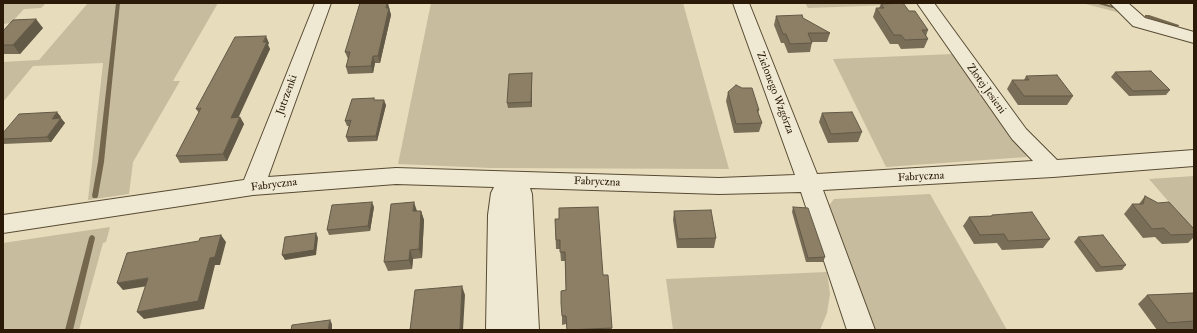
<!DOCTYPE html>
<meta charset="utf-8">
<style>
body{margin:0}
#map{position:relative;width:1197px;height:333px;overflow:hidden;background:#e7ddbc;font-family:"IM FELL Great Primer",serif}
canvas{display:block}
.frame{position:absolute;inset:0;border:4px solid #2a1a07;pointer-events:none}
</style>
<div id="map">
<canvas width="1197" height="333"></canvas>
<div class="frame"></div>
</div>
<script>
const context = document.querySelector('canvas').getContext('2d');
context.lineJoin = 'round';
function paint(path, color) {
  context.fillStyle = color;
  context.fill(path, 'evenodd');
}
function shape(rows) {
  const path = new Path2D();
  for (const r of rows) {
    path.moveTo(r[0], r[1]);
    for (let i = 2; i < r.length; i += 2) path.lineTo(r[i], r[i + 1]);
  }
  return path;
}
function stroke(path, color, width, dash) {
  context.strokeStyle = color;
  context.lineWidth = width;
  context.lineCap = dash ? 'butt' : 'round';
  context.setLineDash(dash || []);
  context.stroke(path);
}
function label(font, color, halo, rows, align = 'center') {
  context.font = font + ' "IM FELL Great Primer",serif';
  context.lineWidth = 4;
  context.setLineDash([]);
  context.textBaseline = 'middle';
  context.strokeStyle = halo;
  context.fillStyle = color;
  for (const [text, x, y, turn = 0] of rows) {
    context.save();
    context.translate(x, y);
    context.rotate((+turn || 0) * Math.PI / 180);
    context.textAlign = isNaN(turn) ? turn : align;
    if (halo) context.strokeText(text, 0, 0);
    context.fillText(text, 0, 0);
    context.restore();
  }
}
paint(shape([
 [3,3,46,3,41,8,24,9,11,23,3,24],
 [88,3,218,3,173,81,180,81,133,162,129,194,88,200,103,63,33,66,3,102,3,62,39,60],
 [431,3,683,3,729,169,490,168,398,164],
 [805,3,916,3,917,4,808,8],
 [1082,3,1111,3,1124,14],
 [953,54,1027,157,886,167,833,59],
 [1194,176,1194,231,1149,179],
 [930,194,979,280,1007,330,873,330,827,208,834,199],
 [110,227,106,242,103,243,79,330,3,330,3,243],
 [827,272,830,294,827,313,820,330,673,330,666,279]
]), '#c7bc9d');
paint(shape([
 [116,3,120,3,104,162,98,196,97,198,93,198,92,196,98,162,116,3],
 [1095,3,1103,3,1115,7,1113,8,1095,3],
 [1145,15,1149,15,1179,25,1179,26,1175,26,1145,17,1145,15],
 [92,235,94,236,95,238,73,330,65,330,89,238,90,236,92,235]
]), '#75674e');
const minor = shape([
 [315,3,331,3,268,177,396,168,719,178,795,175,733,3,749,3,817,174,1033,161,1012,139,917,3,934,3,1026,129,1057,160,1194,150,1194,166,1053,177,823,190,875,330,847,330,801,192,719,194,530,188,532,194,539,330,486,330,488,215,491,193,494,187,396,184,253,195,3,233,3,215,244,180,315,3],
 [1110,3,1128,3,1145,18,1194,32,1194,43,1133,26,1110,3]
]);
stroke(minor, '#594b34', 2);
paint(minor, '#efe9d3');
paint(shape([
 [881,4,928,30,926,36,928,39,924,48,901,49,898,44,890,44,873,17,876,8,879,8],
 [390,8,389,9,391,15,380,63,375,63,373,73,348,74,346,67,348,59,345,52],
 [776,16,830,33,827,42,812,42,810,52,788,53,784,43,781,43,774,25],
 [43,28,20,54,3,54,3,31],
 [269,43,268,45,270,49,238,117,240,117,244,124,227,161,180,163,176,156,199,113,196,109],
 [1115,72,1170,90,1166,95,1129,96,1111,77],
 [532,73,532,107,508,108,507,103],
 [1026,76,1073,96,1067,105,1018,105,1007,89,1012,80,1024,80],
 [728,92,759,110,758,114,762,123,759,132,734,133,726,101],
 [375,100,386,105,377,141,348,142,346,137,349,126,347,126,345,121],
 [822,113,862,132,858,142,828,143,819,122],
 [61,117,60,118,65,123,51,142,3,144,3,133],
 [1145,196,1194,229,1194,237,1188,243,1162,244,1155,237,1143,238,1124,214,1132,204,1139,204],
 [374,207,370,231,329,235,327,230],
 [793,207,825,257,823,262,806,262,792,212],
 [416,211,421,211,424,220,422,258,413,259,412,269,388,271,384,262],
 [674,211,716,238,714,248,677,248,673,220],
 [992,215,1050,239,1043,248,1002,250,997,243,974,244,963,226,969,217,991,216],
 [555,219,603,275,612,330,567,330,566,324,562,325,562,316,566,290,565,261,561,261,560,249,556,249],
 [1078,237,1126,265,1122,270,1096,272,1074,242],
 [1194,293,1194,329,1157,330,1138,304,1147,295]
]), '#786d57');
paint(shape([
 [387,3,388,3,391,15,380,63,378,56],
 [36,19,43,28,20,54,13,45],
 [266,36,269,43,268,45,270,49,235,125,231,118],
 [373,56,375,63,373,73,371,66],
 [532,73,532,107,531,102],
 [384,100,386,105,377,141,376,136],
 [57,112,61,117,56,124,52,119],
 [240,117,244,124,227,161,223,154],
 [61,118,65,123,51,142,47,137],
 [372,202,374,207,370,231,368,226],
 [414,202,417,211,413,211],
 [421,211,424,220,422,258,419,249],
 [316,233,318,238,316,255,285,260,282,255],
 [221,235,226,242,220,265,215,265,204,309,144,319,137,312,210,258],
 [410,250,413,259,412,269,409,260],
 [148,278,154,285,123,290,117,283],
 [462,286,465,295,463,330,460,330],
 [330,320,332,324,332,330,328,330]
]), '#625947');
const building = shape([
 [360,3,387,3,386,8,389,8,378,56,373,56,371,66,346,67,350,52,345,52,360,3],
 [903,3,909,11,915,11,928,30,922,30,928,39,905,40,901,35,894,35,876,8,884,8,881,4,903,3],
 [802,15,803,18,830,33,808,33,812,43,790,44,786,34,783,34,776,16,802,15],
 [36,19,13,45,3,45,3,31,13,20,36,19],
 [266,36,263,42,267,42,231,118,240,117,223,154,176,156,201,108,196,109,235,37,266,36],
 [1151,71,1170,90,1133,91,1115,72,1151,71],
 [532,73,531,102,507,103,509,74,532,73],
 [1057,75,1073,96,1024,96,1012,80,1029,80,1026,76,1057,75],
 [736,85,742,88,752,88,759,110,757,110,762,123,736,124,728,92,736,85],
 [374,98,374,100,384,100,376,136,346,137,351,120,345,121,352,99,374,98],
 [57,112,52,119,61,118,47,137,3,139,3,133,19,114,57,112],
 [852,112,862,132,831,134,822,113,852,112],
 [1145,196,1158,203,1169,202,1194,229,1194,234,1171,235,1164,228,1152,229,1132,204,1143,204,1145,196],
 [372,202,368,226,327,230,332,205,372,202],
 [414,202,413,211,421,211,419,249,410,250,409,260,384,262,391,204,414,202],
 [598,207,603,275,608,275,612,328,567,330,566,316,562,316,561,303,561,291,566,290,565,252,560,252,560,240,556,240,555,219,559,219,559,208,598,207],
 [793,207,808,208,825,257,808,258,793,207],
 [711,210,716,238,678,239,674,211,711,210],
 [1032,212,1050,239,1008,241,1004,234,980,235,969,217,992,216,992,215,1032,212],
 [316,233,314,250,282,255,285,237,316,233],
 [221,235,215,257,210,258,198,301,137,312,148,278,117,283,127,253,199,241,200,238,221,235],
 [1103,235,1126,265,1101,267,1078,237,1103,235],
 [462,286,460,330,410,330,415,290,462,286],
 [1194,293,1194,321,1168,323,1147,295,1194,293],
 [330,320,328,330,291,330,292,325,330,320]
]);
paint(building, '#8c7f65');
stroke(building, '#625947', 1);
label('11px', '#2a1a07', '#efe9d3', [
 ["Złotej Jesieni",986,89,54],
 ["Zielonego Wzgórza",775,93,69],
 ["Jutrzenki",287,95,-70],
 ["Fabryczna",921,177,-3],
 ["Fabryczna",597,182,2],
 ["Fabryczna",274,185,-7]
]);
</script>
